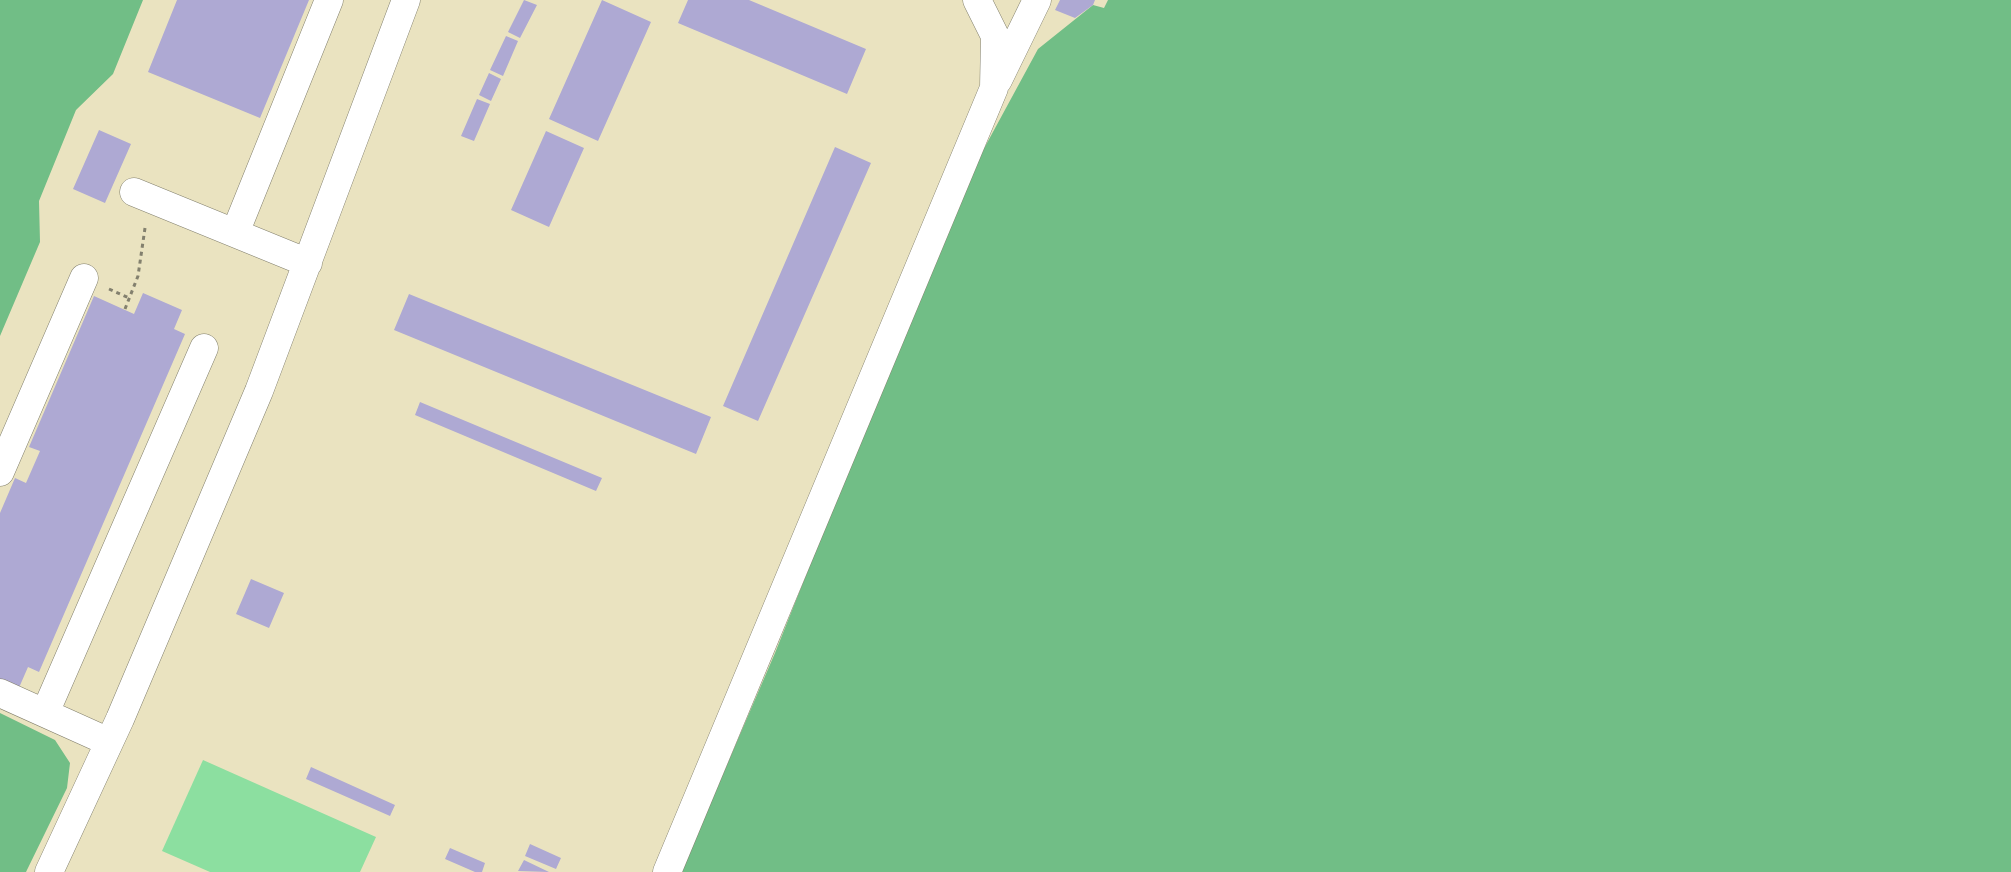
<!DOCTYPE html>
<style>
body{margin:0}
canvas{display:block;background:#eae3c0}
</style>
<canvas width="2011" height="872"></canvas>
<script>
const context = document.querySelector('canvas').getContext('2d');
context.lineJoin = 'round';
function paint(path, color) {
  context.fillStyle = color;
  context.fill(path, 'evenodd');
}
function shape(rows) {
  const path = new Path2D();
  for (const r of rows) {
    path.moveTo(r[0], r[1]);
    for (let i = 2; i < r.length; i += 2) path.lineTo(r[i], r[i + 1]);
  }
  return path;
}
function stroke(path, color, width, dash) {
  context.strokeStyle = color;
  context.lineWidth = width;
  context.lineCap = dash ? 'butt' : 'round';
  context.setLineDash(dash || []);
  context.stroke(path);
}
paint(shape([
 [203,760,376,837,360,872,210,872,162,851]
]), '#8cdfa0');
paint(shape([
 [0,0,143,0,113,74,76,110,39,201,40,242,0,336],
 [1108,0,2011,0,2011,872,681,872,775,653,955,202,1038,49,1093,5,1104,8],
 [0,713,55,740,70,763,67,788,26,872,0,872]
]), '#71be86');
paint(shape([
 [177,0,309,0,260,118,148,72],
 [524,0,537,5,520,38,508,32],
 [602,0,651,22,598,141,549,119],
 [688,0,749,0,866,49,847,94,678,23],
 [1060,0,1095,0,1093,5,1075,18,1055,10],
 [506,36,518,41,503,76,490,70],
 [489,73,501,79,491,101,479,95],
 [477,99,490,104,474,141,461,136],
 [99,130,131,144,105,203,73,189],
 [546,131,584,148,549,227,511,210],
 [835,147,871,163,758,421,723,406],
 [143,293,182,310,174,329,185,334,39,672,28,667,18,690,0,682,0,513,15,478,26,483,40,451,29,447,94,296,134,314],
 [409,294,711,417,696,454,394,330],
 [420,402,602,478,596,491,415,415],
 [251,579,284,593,269,628,236,614],
 [311,767,395,805,390,816,306,779],
 [530,844,561,858,556,869,525,856],
 [450,848,485,863,482,872,475,872,445,859],
 [524,860,549,872,518,871]
]), '#aea9d3');
const minor = shape([
 [998,80,1037,0],
 [134,192,308,263],
 [235,233,329,0],
 [0,472,84,278],
 [0,693,109,742],
 [45,713,204,348],
 [49,872,120,719,259,391,406,0],
 [667,872,994,88,995,36,977,0]
]);
stroke(minor, '#83806e', 29);
stroke(shape([
 [109,289,129,298],
 [125,309,138,276,145,228]
]), '#83806e', 3, [4, 4]);
stroke(minor, '#fff', 28);
</script>
